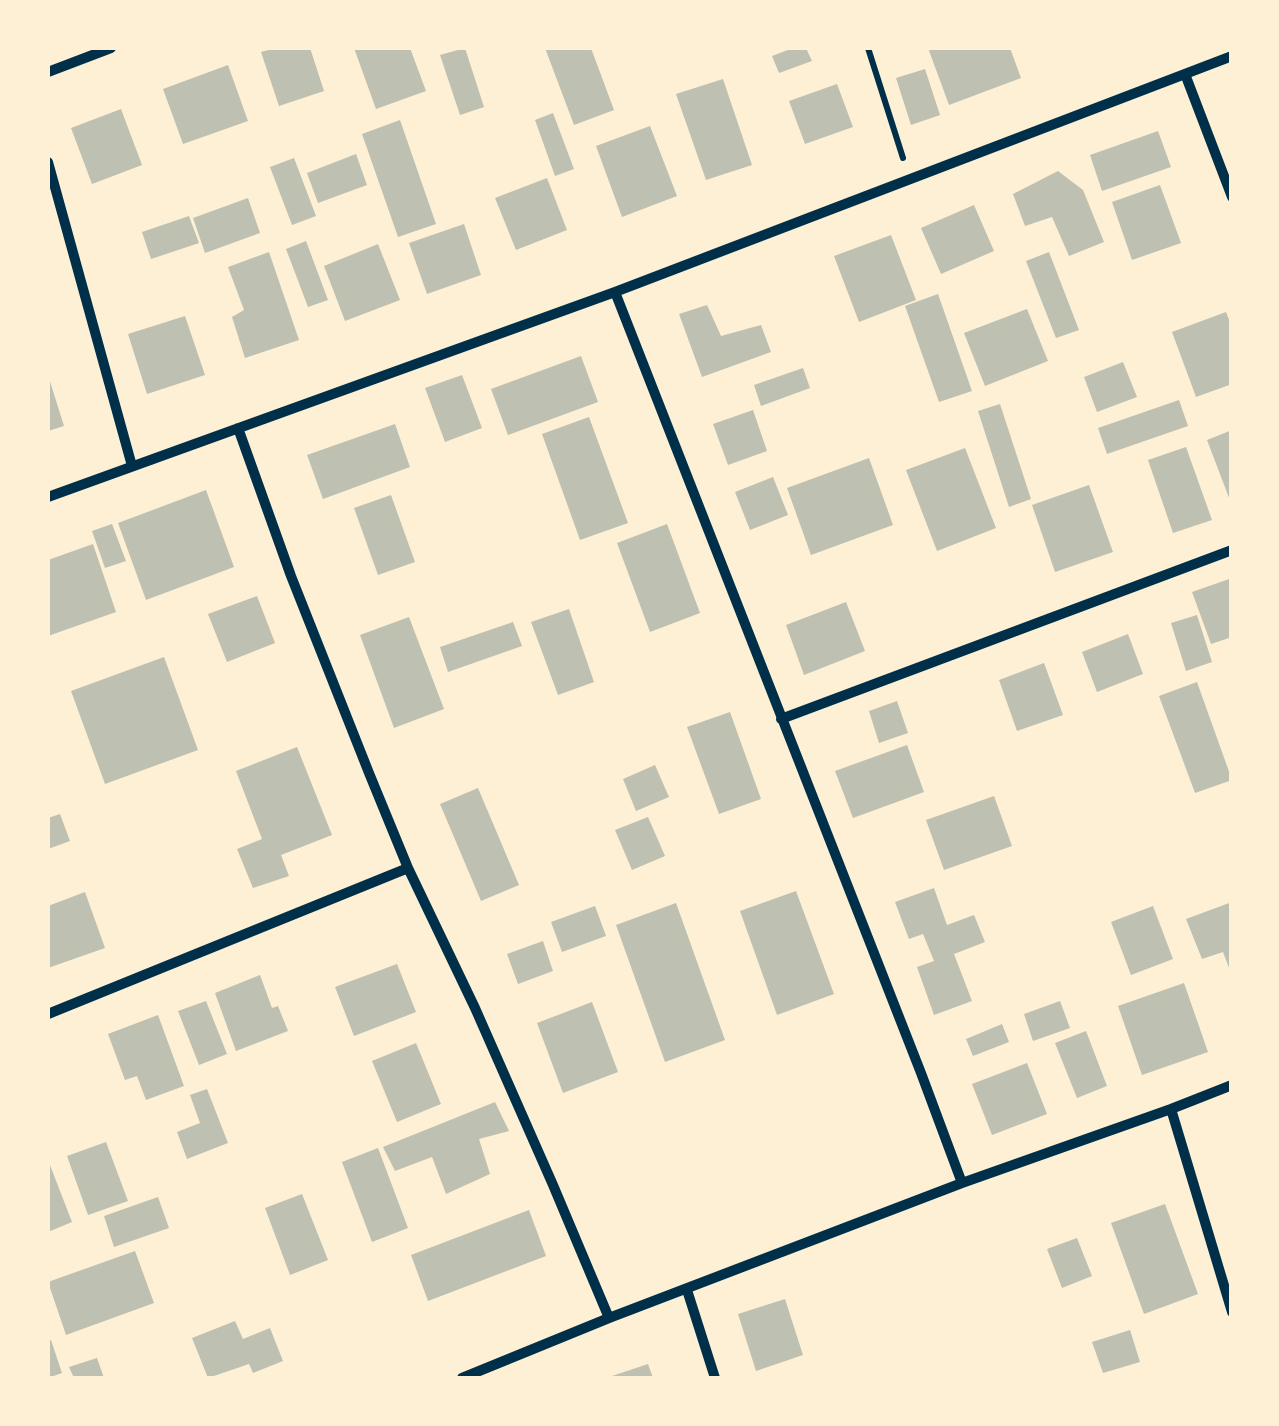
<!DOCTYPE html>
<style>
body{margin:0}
#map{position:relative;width:1279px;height:1426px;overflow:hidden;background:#fdf0d5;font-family:"Alegreya Sans",sans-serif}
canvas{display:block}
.frame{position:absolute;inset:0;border:50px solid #fdf0d5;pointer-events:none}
</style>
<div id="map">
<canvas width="1279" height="1426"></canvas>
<div class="frame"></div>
</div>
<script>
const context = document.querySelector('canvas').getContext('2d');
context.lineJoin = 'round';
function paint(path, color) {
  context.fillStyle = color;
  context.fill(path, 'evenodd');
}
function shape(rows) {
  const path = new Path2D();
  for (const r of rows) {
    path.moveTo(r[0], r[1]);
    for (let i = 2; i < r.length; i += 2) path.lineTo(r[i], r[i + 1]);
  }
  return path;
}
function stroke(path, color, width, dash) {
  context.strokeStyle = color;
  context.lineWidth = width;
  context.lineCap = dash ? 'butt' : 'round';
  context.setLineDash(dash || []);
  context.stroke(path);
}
paint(shape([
 [276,48,310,48,324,91,279,106,261,52],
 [354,48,410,48,426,91,376,109],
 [465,48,484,107,460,115,440,55],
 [545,48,591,48,614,110,574,125],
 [793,48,806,48,812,61,779,73,772,56],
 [928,48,1010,48,1021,78,949,105],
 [228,65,248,121,183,144,163,89],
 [925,69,940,115,911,125,896,78],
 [723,79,752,165,706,180,676,94],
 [837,84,853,127,805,144,789,101],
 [121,109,142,165,92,184,71,128],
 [553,113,574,169,555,176,535,120],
 [400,120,436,224,398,237,362,134],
 [650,126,677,196,622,217,596,146],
 [1158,131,1171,167,1102,191,1090,155],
 [356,154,367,185,318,203,307,173],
 [294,158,316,216,292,225,270,167],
 [1058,171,1083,190,1104,242,1069,256,1052,217,1025,226,1013,194],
 [547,178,567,230,516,250,495,198],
 [1160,185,1181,243,1132,260,1112,202],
 [248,198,260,233,205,253,193,218],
 [974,205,994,251,941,274,921,228],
 [189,216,199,243,151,259,142,232],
 [464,224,481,275,427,294,409,243],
 [891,235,916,300,859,322,834,256],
 [306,241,328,300,308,307,286,249],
 [378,244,400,300,345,321,324,266],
 [269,252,299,340,245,358,232,317,244,310,228,267],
 [1049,252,1079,330,1056,338,1026,261],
 [938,294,972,391,939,402,905,306],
 [707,305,721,336,761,325,771,352,702,377,679,314],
 [1027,309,1048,361,985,386,964,333],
 [1226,312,1232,327,1232,384,1196,397,1172,332],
 [185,316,205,375,147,394,128,334],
 [581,356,598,402,508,435,491,389],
 [1123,362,1137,397,1097,412,1084,377],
 [803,368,810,388,761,406,754,385],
 [48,375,64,426,48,431],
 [462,375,482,428,445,442,425,388],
 [1179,400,1188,426,1107,454,1098,428],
 [1000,404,1031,499,1009,507,978,411],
 [753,410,767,451,728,465,713,424],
 [589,417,628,523,580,540,542,434],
 [395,424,410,467,323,499,307,455],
 [1232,430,1232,503,1231,503,1207,440],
 [1186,447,1212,520,1173,533,1148,460],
 [965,448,996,528,937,551,906,470],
 [869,458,893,525,811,555,787,488],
 [773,477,788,515,750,530,735,492],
 [1089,485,1113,552,1055,572,1032,505],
 [206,490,234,567,146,600,118,523],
 [391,495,415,562,378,575,354,508],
 [112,524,126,561,105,568,92,531],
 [667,524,700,613,650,632,617,543],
 [93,544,116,612,48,636,48,560],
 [1232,578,1232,637,1211,644,1192,592],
 [257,596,275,643,227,662,208,614],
 [846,602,865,651,804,675,786,625],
 [569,609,594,682,558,695,531,622],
 [1197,615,1212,662,1186,671,1171,623],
 [409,617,444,709,394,728,360,635],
 [513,622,522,646,448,672,440,647],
 [1128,634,1143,674,1097,692,1082,652],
 [164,657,198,750,105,784,71,691],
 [1044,663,1063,715,1017,731,999,680],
 [1197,682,1232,780,1195,793,1159,696],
 [897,701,908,733,879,743,869,711],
 [730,712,761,799,719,814,687,727],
 [907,745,924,792,853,818,835,771],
 [297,747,332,835,281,855,289,876,253,888,237,849,262,839,236,771],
 [655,765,669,797,636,811,623,779],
 [478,788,519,885,481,901,440,804],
 [994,796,1012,846,944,870,926,820],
 [60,814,70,841,48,849,48,818],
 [648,817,665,856,632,870,615,830],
 [934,888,947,925,974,915,985,942,954,954,972,1001,934,1015,917,967,934,961,923,934,909,939,895,902],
 [796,891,834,994,777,1015,740,911],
 [85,892,105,948,48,968,48,906],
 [1232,902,1232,973,1231,973,1223,952,1202,959,1186,919],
 [676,903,725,1040,665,1062,616,925],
 [595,906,606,936,562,952,551,922],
 [1153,906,1173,959,1131,975,1111,922],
 [543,941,553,971,518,984,507,954],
 [397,964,416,1012,354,1036,335,987],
 [260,975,272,1008,278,1006,288,1031,236,1051,215,993],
 [1184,983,1208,1052,1142,1075,1118,1006],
 [206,1001,227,1054,199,1065,178,1011],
 [1060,1001,1070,1028,1033,1041,1024,1014],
 [592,1002,618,1072,563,1093,537,1023],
 [158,1015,184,1086,146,1100,137,1076,125,1080,108,1034],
 [1002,1024,1009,1042,973,1056,966,1039],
 [1086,1031,1107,1086,1077,1098,1055,1043],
 [416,1043,441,1104,397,1122,372,1061],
 [1027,1063,1047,1114,992,1135,972,1084],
 [207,1089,228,1143,187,1159,177,1132,200,1123,190,1095],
 [495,1102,509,1131,479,1139,490,1174,446,1194,432,1157,395,1171,383,1147],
 [106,1142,128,1201,88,1215,67,1156],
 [378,1148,408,1228,372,1242,342,1162],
 [48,1160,72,1222,48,1232],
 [302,1194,328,1260,290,1275,265,1208],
 [158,1197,169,1228,114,1247,104,1216],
 [1165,1204,1198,1294,1144,1314,1111,1223],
 [529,1210,546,1256,428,1301,411,1255],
 [1077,1238,1092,1276,1062,1288,1047,1249],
 [135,1251,154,1303,66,1335,48,1282],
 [785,1299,803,1355,756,1371,738,1314],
 [235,1321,243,1339,270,1328,283,1361,253,1373,249,1364,208,1378,192,1338],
 [1130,1330,1140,1362,1103,1373,1092,1342],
 [51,1340,62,1373,48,1378,48,1341],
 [97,1358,104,1378,74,1378,69,1367],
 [648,1364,653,1378,606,1378]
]), '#bec0b2');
stroke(shape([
 [868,48,903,158]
]), '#003049', 6);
stroke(shape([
 [48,72,111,48],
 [1185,74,1232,197],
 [48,162,132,466],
 [615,292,921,1073,962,1183],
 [238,428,291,576,369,773,408,868,475,1008,553,1185,609,1318],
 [48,497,615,292,1232,56],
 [781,719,1232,550],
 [48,1014,408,868],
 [1171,1109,1232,1312],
 [687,1290,715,1378],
 [462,1378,609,1318,962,1183,1171,1109,1232,1085]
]), '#003049', 10);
</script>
